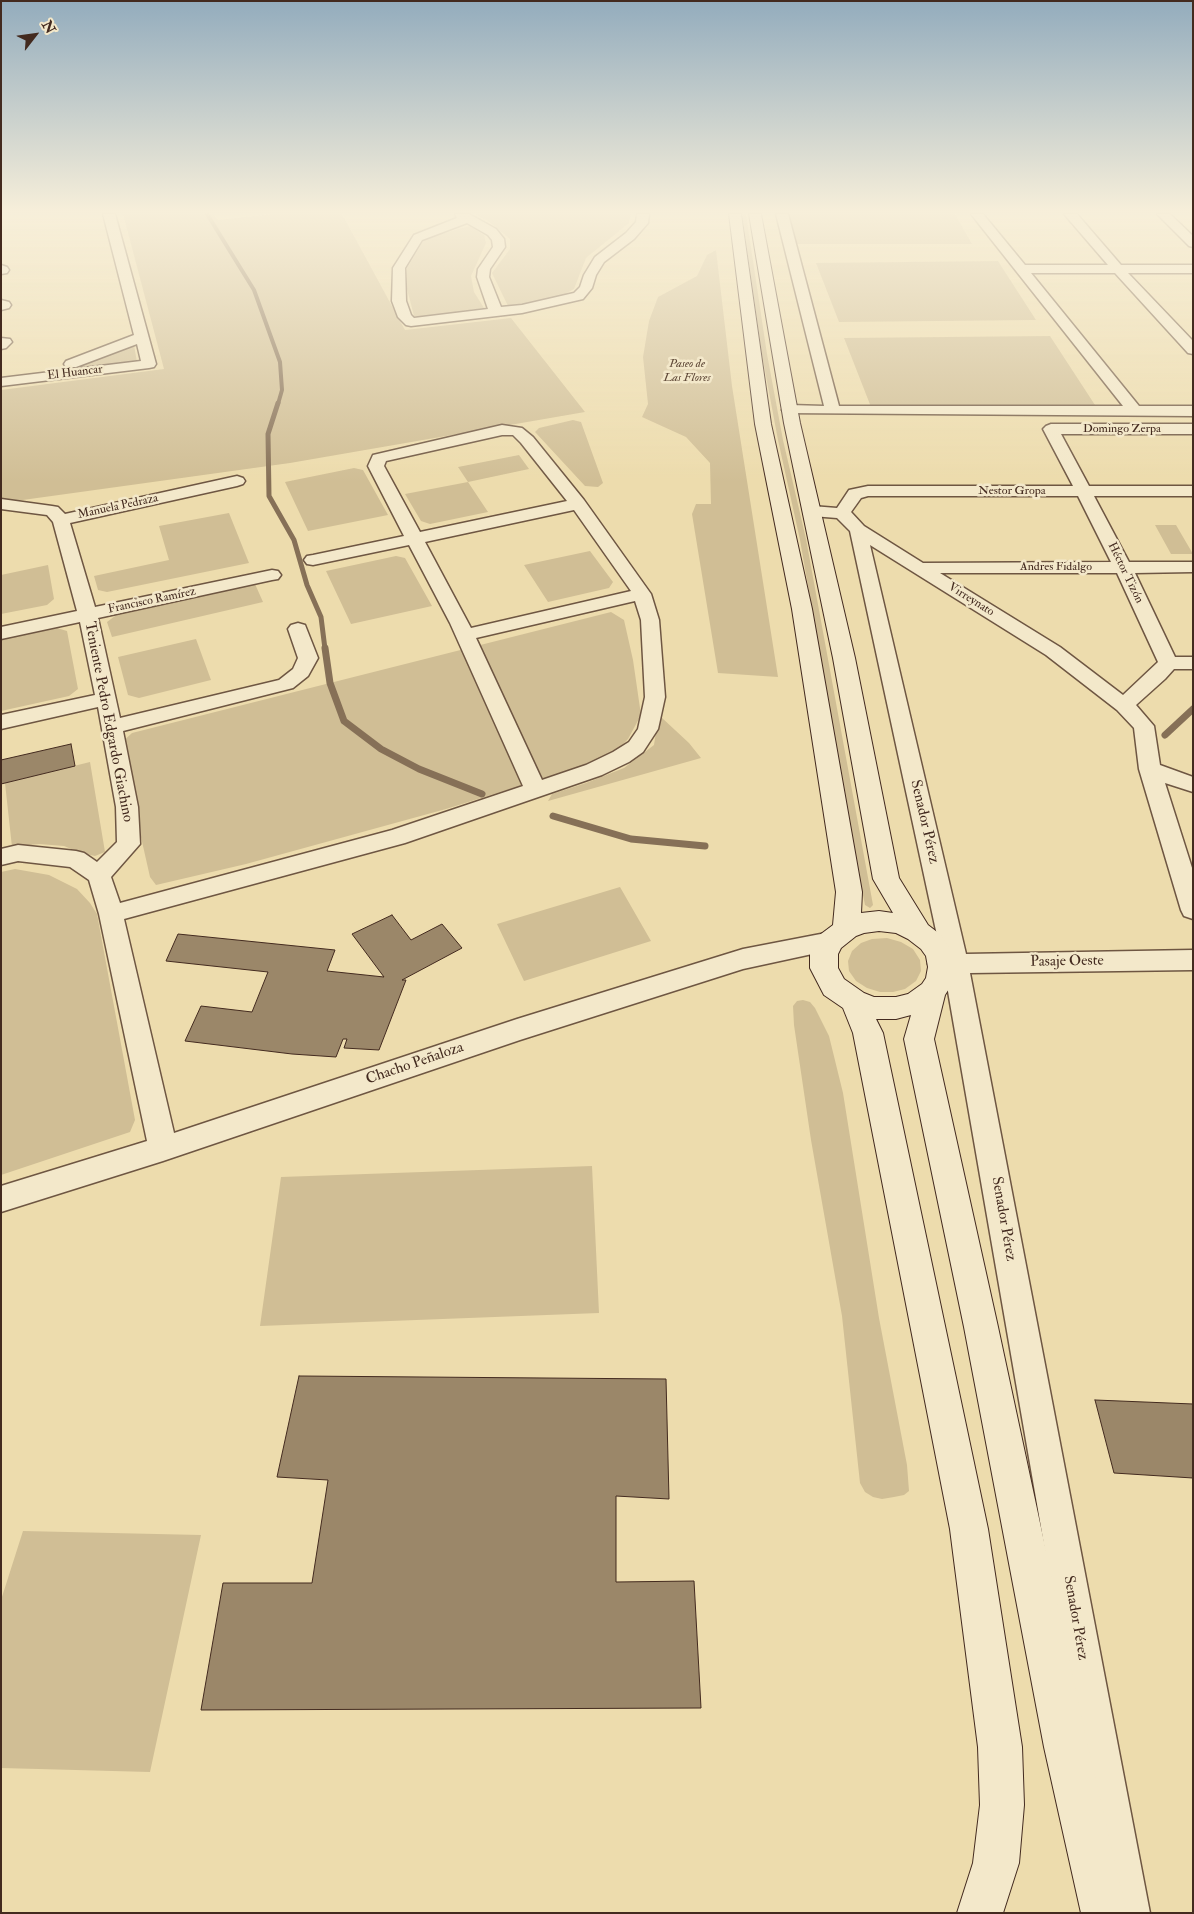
<!DOCTYPE html>
<meta charset="utf-8">
<style>
body{margin:0}
#map{position:relative;width:1194px;height:1914px;overflow:hidden;background:#eddcad;font-family:"IM FELL Double Pica",serif}
canvas{display:block}
.frame{position:absolute;inset:0;border:2px solid #432a1f;pointer-events:none}
.north{position:absolute;left:10px;top:10px;width:50px;height:50px;-webkit-text-stroke:4px #f3e8ca;paint-order:stroke;rotate:60deg;font-size:14px;font-weight:700;line-height:20px;text-align:center;color:#432a1f}
.north::after{content:'';display:block;margin:auto;width:18px;height:22px;background:#432a1f;clip-path:polygon(50% 0,100% 100%,50% 72%,0 100%)}
</style>
<div id="map">
<canvas width="1194" height="1914"></canvas>
<div class="frame"></div>
<div class="north">N</div>
</div>
<script>
const context = document.querySelector('canvas').getContext('2d');
context.lineJoin = 'round';
function paint(path, color) {
  context.fillStyle = color;
  context.fill(path, 'evenodd');
}
function shape(rows) {
  const path = new Path2D();
  for (const r of rows) {
    path.moveTo(r[0], r[1]);
    for (let i = 2; i < r.length; i += 2) path.lineTo(r[i], r[i + 1]);
  }
  return path;
}
function stroke(path, color, width, dash) {
  context.strokeStyle = color;
  context.lineWidth = width;
  context.lineCap = dash ? 'butt' : 'round';
  context.setLineDash(dash || []);
  context.stroke(path);
}
function label(font, color, halo, rows, align = 'center') {
  context.font = font + ' "IM FELL Double Pica",serif';
  context.lineWidth = 5;
  context.setLineDash([]);
  context.textBaseline = 'middle';
  context.strokeStyle = halo;
  context.fillStyle = color;
  for (const [text, x, y, turn = 0] of rows) {
    context.save();
    context.translate(x, y);
    context.rotate((+turn || 0) * Math.PI / 180);
    context.textAlign = isNaN(turn) ? turn : align;
    if (halo) context.strokeText(text, 0, 0);
    context.fillText(text, 0, 0);
    context.restore();
  }
}
paint(shape([
 [123,214,213,214,218,220,272,214,342,214,405,330,511,318,585,412,290,463,1,503,1,390,164,369],
 [474,214,631,214,629,223,586,258,574,289,556,299,508,306,492,273,510,249,510,239,488,221],
 [742,214,746,214,767,354,783,440,806,539,873,905,870,908,865,905,856,861,800,540,778,440,762,355],
 [787,214,955,214,972,244,797,244],
 [470,226,484,235,486,243,471,276,474,292,484,308,420,317,414,316,406,285,407,268,425,238],
 [716,250,732,386,778,677,718,673,692,514,696,504,711,504,710,463,686,437,642,417,648,404,643,357,649,321,658,297,697,276,707,255],
 [998,261,1036,320,839,322,816,263],
 [1050,336,1095,405,871,407,844,338],
 [129,344,134,345,137,362,62,371],
 [573,420,581,422,603,483,598,487,585,486,535,432,539,428],
 [519,455,529,469,468,482,488,512,430,524,421,521,405,494,468,482,458,467],
 [354,468,363,470,388,515,308,531,285,482],
 [229,513,249,563,107,592,98,590,94,576,169,560,159,526],
 [1155,525,1176,525,1193,554,1171,554],
 [590,551,613,582,609,588,548,602,524,565],
 [396,556,405,558,432,606,351,624,326,571],
 [48,565,54,599,47,605,1,614,1,575],
 [255,584,263,602,112,637,107,622,115,616],
 [611,612,624,620,633,660,641,715,628,739,616,752,577,768,446,809,246,864,156,885,150,877,120,744,132,733],
 [57,628,67,631,78,689,69,696,1,711,1,640],
 [196,639,211,680,139,698,128,695,118,657],
 [661,717,689,743,701,758,548,801,552,794,586,783,624,768,654,745,657,725],
 [90,762,105,852,95,856,81,853,64,846,39,844,12,847,5,783],
 [15,869,49,875,77,889,90,903,97,914,135,1120,130,1132,1,1175,1,872],
 [620,887,651,941,524,981,497,924],
 [887,938,901,942,913,949,920,960,921,971,916,981,905,989,893,992,880,992,867,988,856,981,849,971,848,961,852,951,861,943,872,939],
 [803,1000,810,1002,815,1008,829,1036,843,1093,879,1318,907,1465,909,1491,904,1495,894,1497,882,1499,873,1497,865,1492,860,1483,842,1316,811,1140,794,1025,793,1006,797,1001],
 [592,1166,599,1313,260,1326,281,1177],
 [23,1531,201,1535,150,1772,1,1768,1,1600]
]), '#d0be95');
stroke(shape([
 [207,214,254,290,280,362,282,390,278,404]
]), '#867057', 4);
stroke(shape([
 [278,403,268,434,269,496,294,540,307,585,321,617,325,649]
]), '#867057', 5);
stroke(shape([
 [325,648,330,683,344,721,381,749,419,769,482,794],
 [1165,735,1193,709],
 [553,816,631,839,705,846]
]), '#867057', 7);
const building = shape([
 [71,744,75,766,1,784,1,760,71,744],
 [392,915,411,940,442,924,462,948,402,980,406,980,379,1050,344,1048,347,1039,343,1039,336,1057,292,1054,185,1041,201,1006,252,1012,268,972,166,961,178,934,335,950,327,971,384,977,352,934,392,915],
 [299,1376,666,1379,669,1499,616,1496,616,1582,694,1581,701,1708,201,1710,223,1583,312,1583,328,1480,277,1477,299,1376],
 [1095,1400,1193,1404,1193,1478,1114,1473,1095,1400]
]);
paint(building, '#9b8769');
stroke(building, '#432a1f', 1);
const street = shape([
 [103,214,115,214,156,364,154,367,149,368,1,386,1,378,141,361,137,344,76,367,66,367,64,364,66,361,134,335,103,214],
 [455,214,469,214,496,229,504,239,505,247,490,269,489,277,501,307,522,305,574,293,580,287,584,275,595,257,626,233,636,222,637,214,649,214,648,223,634,239,604,262,596,275,592,288,583,299,522,313,411,326,406,325,398,317,392,301,393,268,414,235,457,218,455,214],
 [467,223,488,235,492,240,493,247,478,269,477,277,488,309,414,318,411,315,406,301,405,268,422,240,467,223],
 [776,214,788,214,839,406,1123,406,971,214,983,214,1025,265,1108,265,1064,214,1077,214,1121,265,1193,265,1193,273,1128,273,1193,341,1193,354,1188,353,1115,273,1031,273,1139,406,1193,406,1193,416,785,413,782,410,785,407,790,405,824,406,776,214],
 [1157,214,1170,214,1193,236,1193,247,1189,246,1157,214],
 [1,265,7,267,9,270,7,273,1,274,1,265],
 [1,300,9,302,11,305,9,308,1,310,1,300],
 [1,338,10,339,12,342,6,348,1,349,1,338],
 [1051,424,1193,424,1193,434,1061,434,1089,486,1193,486,1193,496,1094,496,1129,562,1193,562,1193,572,1135,573,1175,657,1193,657,1193,669,1174,669,1165,679,1136,705,1154,726,1160,765,1193,777,1193,792,1165,783,1193,871,1193,919,1184,916,1181,910,1139,769,1134,728,1117,710,1046,655,870,545,966,954,1193,950,1193,970,970,973,1150,1913,1108,1913,945,974,932,971,928,964,932,957,941,954,850,531,837,518,812,516,806,515,804,511,806,507,812,506,837,508,849,490,868,486,1073,486,1043,429,1046,426,1051,424],
 [868,496,1078,496,1111,562,923,563,864,526,851,512,861,498,868,496],
 [940,573,1117,573,1158,662,1123,695,1060,647,940,573],
 [502,425,522,428,533,437,584,500,651,594,659,620,665,697,658,729,643,752,629,762,602,775,405,843,124,919,174,1133,517,1019,743,949,831,932,840,934,843,941,840,948,743,969,520,1040,163,1161,1,1212,1,1186,147,1141,99,914,89,880,70,867,18,861,1,865,1,849,18,845,76,851,84,853,97,862,117,842,116,807,98,707,1,729,1,715,95,695,80,622,1,639,1,627,77,611,53,522,47,515,1,509,1,499,52,506,58,507,65,514,237,476,243,478,245,481,243,484,237,486,70,523,95,607,272,570,278,571,281,575,278,579,272,580,98,618,120,718,279,680,293,669,298,658,288,629,291,625,298,623,305,625,318,658,308,676,293,688,123,731,138,807,140,844,111,877,120,903,392,830,523,786,450,623,409,545,313,565,307,564,304,560,307,556,313,555,404,536,368,466,373,455,502,425],
 [502,435,513,435,521,443,567,501,420,532,384,466,386,461,502,435],
 [574,510,631,591,471,628,425,542,574,510],
 [635,601,641,620,645,697,638,729,629,742,613,752,586,765,542,780,476,638,635,601]
]);
const secondary = shape([
 [729,214,741,214,771,424,812,609,862,892,861,913,879,911,893,913,873,879,833,658,784,423,749,214,761,214,800,423,855,658,899,878,928,925,941,935,949,947,956,967,954,981,945,995,934,1039,998,1327,1088,1747,1127,1913,1081,1913,1044,1747,964,1327,904,1039,911,1015,896,1019,876,1019,883,1033,988,1529,1022,1747,1024,1805,1019,1863,1003,1913,957,1913,973,1863,980,1805,978,1747,950,1529,853,1033,843,1008,824,995,810,968,810,954,821,934,833,925,836,892,792,609,755,424,729,214],
 [879,931,896,933,908,939,921,949,926,956,928,967,926,978,922,984,908,994,896,997,874,997,864,993,844,979,838,968,838,954,841,948,856,936,864,933,879,931]
]);
stroke(street, '#6e5642', 3);
stroke(secondary, '#432a1f', 2);
paint(street, '#f3e8ca');
paint(secondary, '#f3e8ca');
const sky = context.createLinearGradient(0, 0, 0, 482);
sky.addColorStop(0, '#93acbd');
sky.addColorStop(0.44, '#f7efda');
sky.addColorStop(1, '#f7efda00');
context.fillStyle = sky;
context.fillRect(0, 0, 1194, 482);
label('italic 12px', '#5f4837', '#f3e8ca', [
 ["Paseo de",687,364],
 ["Las Flores",687,378]
]);
label('12px', '#432a1f', '#f3e8ca', [
 ["El Huancar",75,373,-7],
 ["Domingo Zerpa",1122,429],
 ["Nestor Gropa",1012,491],
 ["Manuela Pedraza",118,507,-12],
 ["Andres Fidalgo",1056,567],
 ["Héctor Tizón",1125,573,64],
 ["Virreynato",971,600,32],
 ["Francisco Ramírez",152,601,-12]
]);
label('15px', '#432a1f', '#f3e8ca', [
 ["Teniente Pedro Edgardo Giachino",108,722,79],
 ["Senador Pérez",924,822,77],
 ["Pasaje Oeste",1067,962,-1],
 ["Chacho Peñaloza",415,1064,-19],
 ["Senador Pérez",1003,1219,80],
 ["Senador Pérez",1075,1618,80]
]);
</script>
